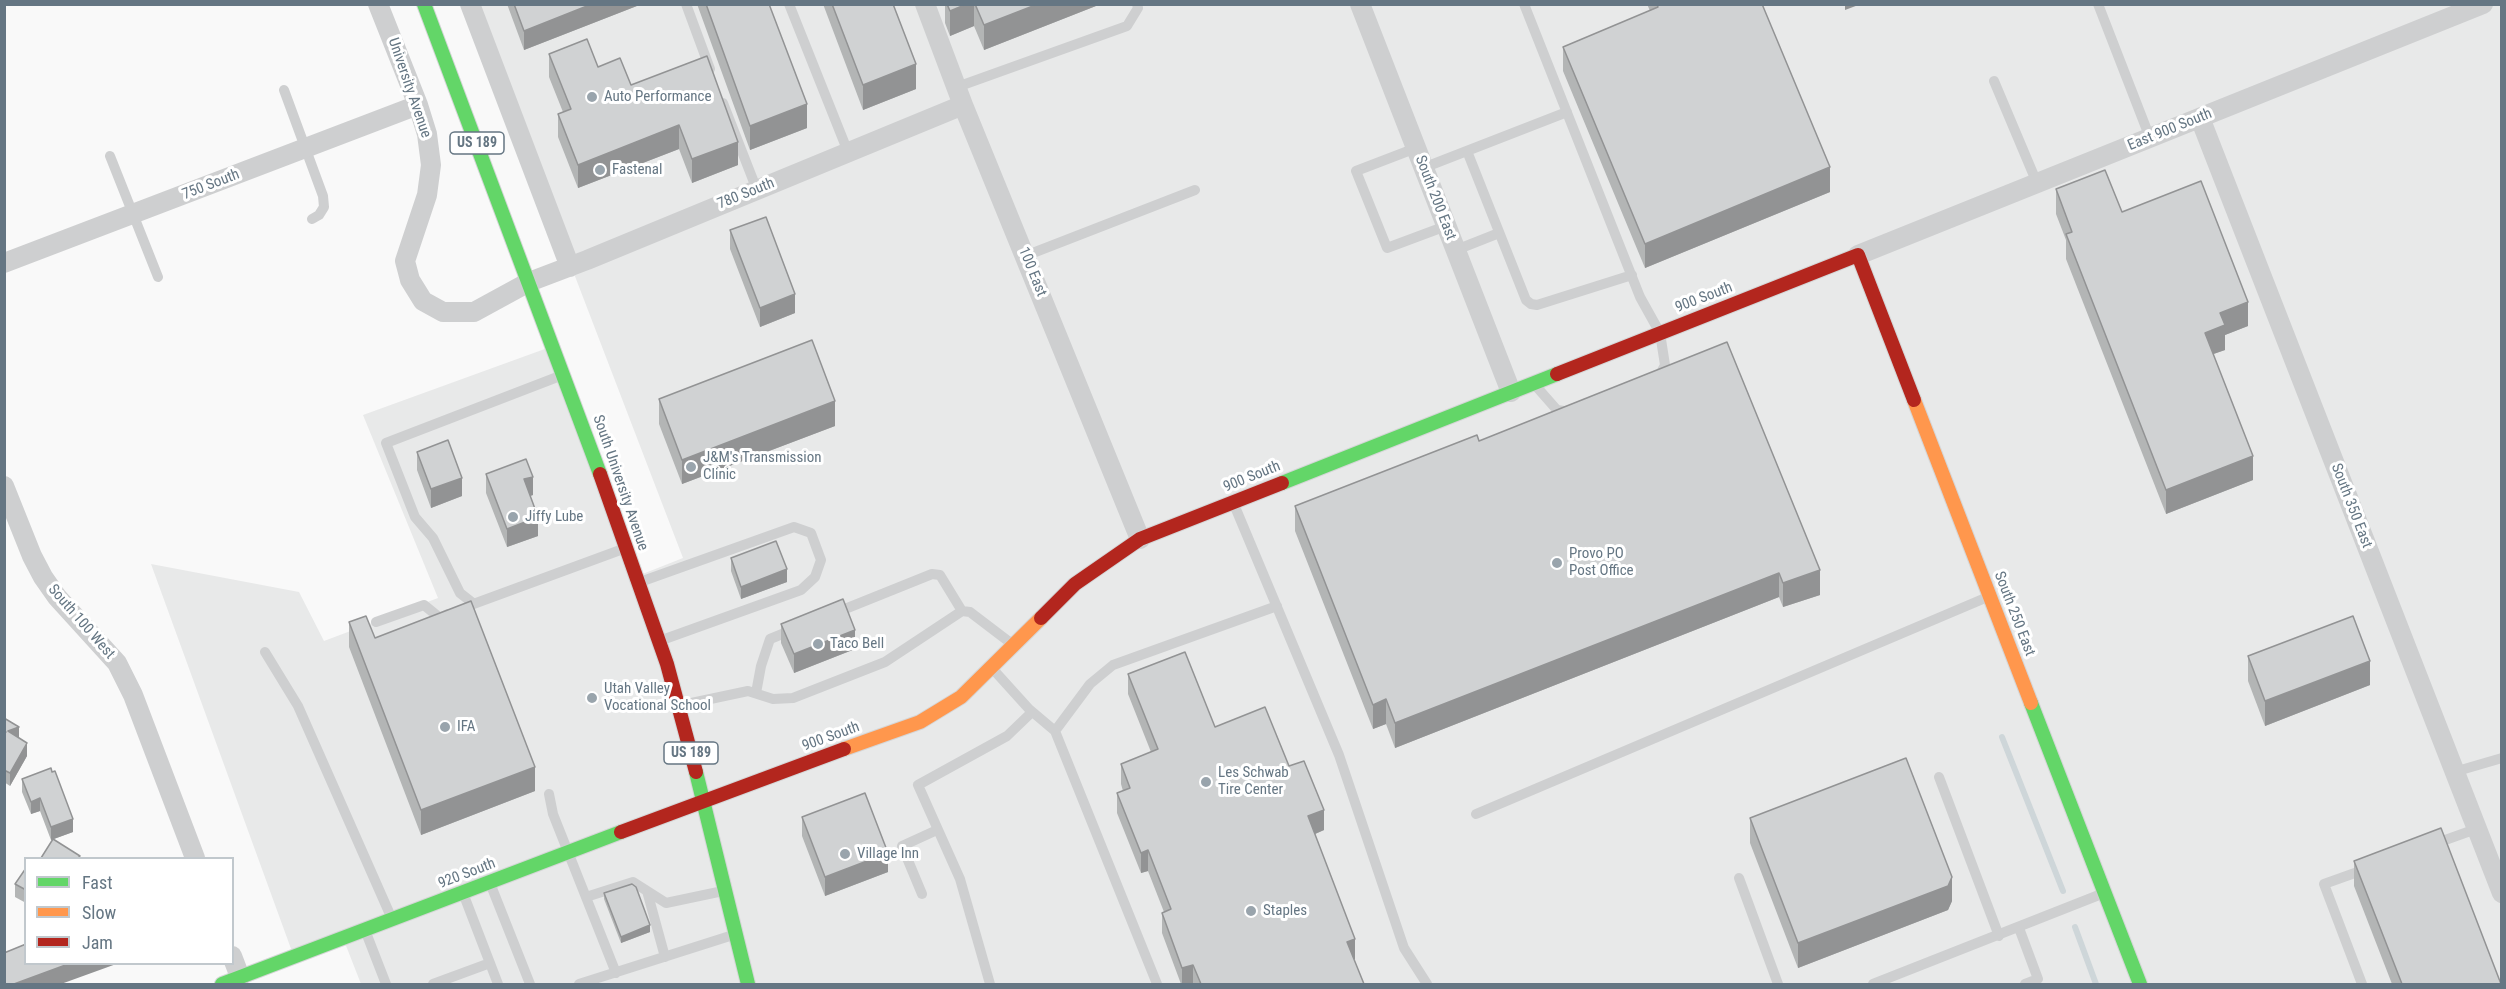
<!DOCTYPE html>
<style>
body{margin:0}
#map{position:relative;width:2506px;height:989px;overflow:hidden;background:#f9f9f9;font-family:"Roboto Condensed",sans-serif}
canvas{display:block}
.frame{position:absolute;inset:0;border:6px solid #657683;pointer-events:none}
.legend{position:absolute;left:24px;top:857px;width:210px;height:108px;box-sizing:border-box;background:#fff;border:2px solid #c1c8cd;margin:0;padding:8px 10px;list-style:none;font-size:18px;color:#657683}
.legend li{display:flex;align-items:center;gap:12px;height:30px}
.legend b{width:30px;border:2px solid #c1c8cd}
</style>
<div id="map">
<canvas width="2506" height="989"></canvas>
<div class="frame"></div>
<ul class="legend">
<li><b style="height:8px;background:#63d668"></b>Fast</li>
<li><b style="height:8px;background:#ff974d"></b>Slow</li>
<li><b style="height:8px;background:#b3261e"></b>Jam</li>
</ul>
</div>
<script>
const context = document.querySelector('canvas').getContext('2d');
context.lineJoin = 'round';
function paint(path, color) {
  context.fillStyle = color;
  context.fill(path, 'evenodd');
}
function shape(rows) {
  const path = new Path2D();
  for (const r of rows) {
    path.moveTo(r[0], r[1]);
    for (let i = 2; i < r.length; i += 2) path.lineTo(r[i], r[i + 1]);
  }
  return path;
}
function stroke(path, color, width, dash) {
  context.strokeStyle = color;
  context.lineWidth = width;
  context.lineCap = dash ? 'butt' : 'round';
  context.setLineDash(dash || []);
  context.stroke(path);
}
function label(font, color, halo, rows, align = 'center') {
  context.font = font + ' "Roboto Condensed",sans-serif';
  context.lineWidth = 6;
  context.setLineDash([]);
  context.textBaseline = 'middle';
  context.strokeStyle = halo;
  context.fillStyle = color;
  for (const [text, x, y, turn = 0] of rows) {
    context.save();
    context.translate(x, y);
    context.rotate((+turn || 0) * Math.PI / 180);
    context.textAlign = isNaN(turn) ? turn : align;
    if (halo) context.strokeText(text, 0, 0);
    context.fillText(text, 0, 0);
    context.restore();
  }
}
paint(shape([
 [471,5,2501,5,2501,984,361,984,343,938,294,957,151,564,299,592,324,641,438,598,363,415,553,346,640,575,683,558]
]), '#e8e9e9');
stroke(shape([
 [2002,737,2063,891],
 [2075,927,2096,984]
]), '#ced6d9', 6);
const fast = shape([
 [424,4,600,474],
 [1282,483,1557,374],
 [2031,703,2140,984],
 [696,772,748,984],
 [222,984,621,832]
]);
const slow = shape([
 [1914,400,2031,703],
 [844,749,920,722,961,697,1041,618]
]);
const jam = shape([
 [1557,374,1858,255,1914,400],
 [600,474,667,664,696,772],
 [1041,618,1075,584,1140,539,1282,483],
 [621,832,844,749]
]);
stroke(fast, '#d5d6d7', 16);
stroke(slow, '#d5d6d7', 16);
stroke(jam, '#d5d6d7', 16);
stroke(shape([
 [686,4,710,69],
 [789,4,848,152],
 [1524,4,1640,297,1660,333,1665,365,1657,380],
 [2098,4,2150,138],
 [1994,81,2037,183],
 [957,87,1127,26,1138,8,1137,4],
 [284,90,323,196,324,207,319,215,312,219],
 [723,103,757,190],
 [1416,148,1356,171,1387,248,1446,226],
 [1467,151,1526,300,1531,304,1537,305,1632,275],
 [110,156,158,277],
 [1423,168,1567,112],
 [1456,250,1499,233],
 [1025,256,1195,190],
 [1535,385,1557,410,1571,412],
 [1233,502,1339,755,1404,948,1427,984],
 [640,582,794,527,811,533,821,560,815,577,801,590,662,640],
 [474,604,460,593,433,538,415,517,386,443,560,376],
 [468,606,623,549],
 [835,613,932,574,940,575,962,611],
 [376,622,424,605,440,618,448,614],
 [265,652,298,706,392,919],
 [991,667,1029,709,1055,731,1157,984],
 [756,693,761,666,770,639,792,630],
 [682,705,748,691,773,699,793,698,885,662,962,611,970,612,1012,644],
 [1055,731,1090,684,1113,665,1277,606],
 [2454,772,2502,758],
 [1939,777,1999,936],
 [549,794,553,814,616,973],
 [1476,814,1990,596],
 [2434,844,2476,829],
 [1739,878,1778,984],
 [490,883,530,984],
 [647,891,665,957],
 [463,893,498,984],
 [922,894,902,846,937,830],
 [586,897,633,882,666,903,723,891],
 [2019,928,2038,979,2025,984],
 [365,930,386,984],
 [433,984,490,963],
 [579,984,733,935],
 [990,984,960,879,918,785,1007,736,1032,712],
 [1873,984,2104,893],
 [2362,984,2324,884,2366,869]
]), '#cecfd0', 10);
stroke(shape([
 [378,4,418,105,427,134,431,165,427,195,405,261,410,280,423,301,443,312,474,312,529,282,587,260,963,105],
 [470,4,570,267],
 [925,4,963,105,1140,539],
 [1360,4,1511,392],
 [2200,118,2502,893],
 [1858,255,2483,4],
 [4,263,418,105],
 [4,486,32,556,43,577,57,597,117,663,133,695,195,858],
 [232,956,240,977]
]), '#cecfd0', 20);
stroke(fast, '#63d668', 14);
stroke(slow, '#ff974d', 14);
stroke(jam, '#b3261e', 14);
paint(shape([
 [507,4,642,4,524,50],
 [697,4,769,4,807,128,750,150],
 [823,4,893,4,916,89,863,110],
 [945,4,1101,4,984,50,974,26,950,36,945,23],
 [1647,4,1762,4,1830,192,1645,268,1563,71,1563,47,1650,11],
 [549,54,598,67,631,85,738,165,692,183,679,149,578,188,558,137,558,114,563,112,549,77],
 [2056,189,2122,212,2248,326,2225,335,2225,350,2213,354,2253,480,2166,514,2066,259,2066,240,2056,214],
 [730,230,795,313,760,327,730,249],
 [1727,342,1820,595,1783,607,1779,597,1395,748,1386,724,1373,729,1295,531,1295,506,1479,441],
 [659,399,835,426,682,484,659,424],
 [417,452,462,496,431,508,417,470],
 [486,474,533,495,530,496,538,536,507,547,486,493],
 [731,558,787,582,741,599,731,571],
 [349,622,535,791,421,835,349,647],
 [781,624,855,649,794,673,781,643],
 [2248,656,2370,685,2265,726,2248,681],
 [1128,674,1215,727,1289,766,1324,830,1315,834,1355,959,1354,959,1364,984,1181,984,1162,933,1162,913,1164,912,1148,871,1141,873,1117,813,1117,793,1123,791,1121,784,1121,764,1151,752,1128,694],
 [4,718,19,738,27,756,10,786,4,782],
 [22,779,73,832,51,840,40,811,31,814,22,792],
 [802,817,888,872,825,896,802,836],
 [1750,818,1952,901,1948,910,1798,968,1750,843],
 [2354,861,2501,984,2392,984,2354,886],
 [26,868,26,903,15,897,15,884],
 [604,893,650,932,621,943,604,899]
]), '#b3b5b5');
paint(shape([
 [592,4,642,4,524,50,524,31],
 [967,4,974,4,974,26,950,36,950,11],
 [1038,4,1101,4,984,50,984,25],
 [1845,4,1861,4,1845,10],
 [916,64,916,89,863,110,863,85],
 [807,104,807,128,750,150,750,126],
 [679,125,679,149,578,188,578,165],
 [738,142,738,165,692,183,692,159],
 [1830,167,1830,192,1645,268,1645,244],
 [795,294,795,313,760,327,760,308],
 [2248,302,2248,326,2225,335,2225,350,2205,357,2205,333,2220,313],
 [835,401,835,426,682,484,682,460],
 [2253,456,2253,480,2166,514,2166,490],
 [533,477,533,495,524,498,524,479],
 [462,478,462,496,431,508,431,489],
 [538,517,538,536,507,547,507,529],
 [787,569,787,582,741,599,741,587],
 [1820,570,1820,595,1783,607,1783,583],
 [1779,573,1779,597,1395,748,1395,723],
 [855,630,855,649,794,673,794,654],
 [2370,661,2370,685,2265,726,2265,701],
 [1386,699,1386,724,1373,729,1373,705],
 [19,727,19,740,8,731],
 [27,743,27,756,10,786,10,773],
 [535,767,535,791,421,835,421,810],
 [40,798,40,811,31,814,31,802],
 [1324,810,1324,830,1308,837,1308,816],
 [73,819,73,832,51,840,51,827],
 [1148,850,1148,871,1141,873,1141,853],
 [888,853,888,872,825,896,825,877],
 [1952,877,1952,901,1948,910,1798,968,1798,943],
 [650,925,650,932,621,943,621,937],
 [1355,939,1355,959,1347,962,1347,942],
 [71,963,119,963,61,984,14,984],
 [1193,965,1193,984,1182,984,1182,968]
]), '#929394');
const building = shape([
 [514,4,592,4,524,31,514,4],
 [706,4,769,4,807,104,750,126,706,4],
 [832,4,893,4,916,64,863,85,832,4],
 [947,4,967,4,950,11,947,4],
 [975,4,1038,4,984,25,975,4],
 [1657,4,1762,4,1830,167,1645,244,1563,47,1658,7,1657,4],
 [587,39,598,67,620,58,631,85,707,56,738,142,692,159,679,125,578,165,558,114,571,109,549,54,587,39],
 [2105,170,2122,212,2201,181,2248,302,2220,313,2225,325,2205,333,2253,456,2166,490,2066,234,2072,232,2056,189,2105,170],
 [766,217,795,294,760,308,730,230,766,217],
 [812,340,835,401,682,460,659,399,812,340],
 [1727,342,1820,570,1783,583,1779,573,1395,723,1386,699,1373,705,1295,506,1477,435,1479,441,1727,342],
 [448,440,462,478,431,489,417,452,448,440],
 [526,459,533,477,524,479,538,517,507,529,486,474,526,459],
 [776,541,787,569,741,587,731,558,776,541],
 [843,599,855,630,794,654,781,624,843,599],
 [471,601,535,767,421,810,349,622,366,616,375,638,471,601],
 [2353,616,2370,661,2265,701,2248,656,2353,616],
 [1185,652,1215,727,1265,707,1289,766,1304,761,1324,810,1308,816,1355,939,1347,942,1364,984,1201,984,1193,965,1182,968,1162,913,1171,909,1148,850,1141,853,1117,793,1130,788,1121,764,1158,749,1128,674,1185,652],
 [4,718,19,727,8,731,27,743,10,773,4,770,4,734,6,732,4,733,4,718],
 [1906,758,1952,877,1948,886,1798,943,1750,818,1906,758],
 [51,768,52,772,55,771,73,819,51,827,40,798,31,802,22,779,51,768],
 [865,793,888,853,825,877,802,817,865,793],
 [2441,828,2501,984,2402,984,2354,861,2441,828],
 [53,839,80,856,78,858,41,858,53,839],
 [26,868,26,890,15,884,26,868],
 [632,884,636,887,650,925,621,937,604,893,632,884],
 [26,944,26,963,71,963,14,984,4,984,4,953,26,944]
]);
paint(building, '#d0d2d3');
stroke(building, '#929394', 1.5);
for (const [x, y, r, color] of [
 [592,97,6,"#99a4ac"],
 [600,170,6,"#99a4ac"],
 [691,467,6,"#99a4ac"],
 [513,517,6,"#99a4ac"],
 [1557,563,6,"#99a4ac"],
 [818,644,6,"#99a4ac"],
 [592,698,6,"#99a4ac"],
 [445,727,6,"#99a4ac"],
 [1206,782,6,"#99a4ac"],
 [845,854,6,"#99a4ac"],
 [1251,911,6,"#99a4ac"]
]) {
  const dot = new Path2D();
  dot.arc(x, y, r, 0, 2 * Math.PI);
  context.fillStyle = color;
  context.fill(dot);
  stroke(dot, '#fff', 2);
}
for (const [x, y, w] of [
 [477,143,54],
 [691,753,54]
]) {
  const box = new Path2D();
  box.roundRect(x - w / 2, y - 11, w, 22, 4.5);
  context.fillStyle = '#fff';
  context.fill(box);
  stroke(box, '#657683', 1.5);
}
label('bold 14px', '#657683', null, [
 ["US 189",477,143],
 ["US 189",691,753]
]);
label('15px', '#657683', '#fff', [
 ["University Avenue",409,88,71],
 ["East 900 South",2170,130,-22],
 ["750 South",211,185,-21],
 ["780 South",746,194,-22],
 ["South 200 East",1435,198,69],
 ["100 East",1032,272,68],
 ["900 South",1704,298,-21],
 ["900 South",1252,477,-22],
 ["South University Avenue",620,483,71],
 ["South 350 East",2351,506,69],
 ["South 250 East",2014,614,69],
 ["South 100 West",81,622,49],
 ["900 South",831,737,-20],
 ["920 South",467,874,-21]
]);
label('15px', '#657683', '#fff', [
 ["Auto Performance",604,97],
 ["Fastenal",612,170],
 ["J&M's Transmission",703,458],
 ["Clinic",703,475],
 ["Jiffy Lube",525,517],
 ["Provo PO",1569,554],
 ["Post Office",1569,571],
 ["Taco Bell",830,644],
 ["Utah Valley",604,689],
 ["Vocational School",604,706],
 ["IFA",457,727],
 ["Les Schwab",1218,773],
 ["Tire Center",1218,790],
 ["Village Inn",857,854],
 ["Staples",1263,911]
], 'left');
</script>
